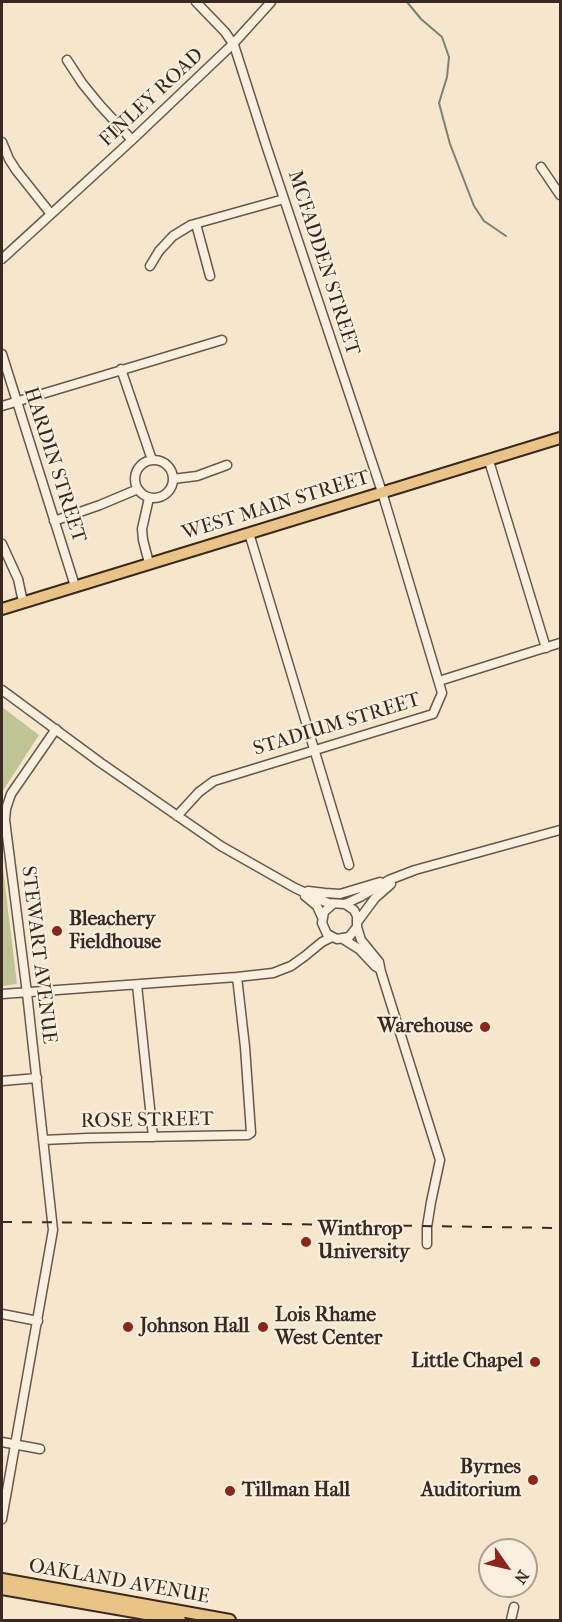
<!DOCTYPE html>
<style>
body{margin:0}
#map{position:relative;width:562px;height:1622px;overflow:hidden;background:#f5e6cc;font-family:"IM FELL French Canon",serif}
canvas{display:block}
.frame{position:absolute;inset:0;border:3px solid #382922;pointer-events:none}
.north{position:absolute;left:478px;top:1538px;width:60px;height:60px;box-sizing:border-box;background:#f8efde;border:2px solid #aba093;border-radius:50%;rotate:124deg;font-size:16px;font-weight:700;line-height:24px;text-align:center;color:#382922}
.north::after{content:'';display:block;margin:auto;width:21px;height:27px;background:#8f2418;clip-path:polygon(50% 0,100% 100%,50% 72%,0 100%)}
</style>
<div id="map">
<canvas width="562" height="1622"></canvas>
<div class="frame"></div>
<div class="north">N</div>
</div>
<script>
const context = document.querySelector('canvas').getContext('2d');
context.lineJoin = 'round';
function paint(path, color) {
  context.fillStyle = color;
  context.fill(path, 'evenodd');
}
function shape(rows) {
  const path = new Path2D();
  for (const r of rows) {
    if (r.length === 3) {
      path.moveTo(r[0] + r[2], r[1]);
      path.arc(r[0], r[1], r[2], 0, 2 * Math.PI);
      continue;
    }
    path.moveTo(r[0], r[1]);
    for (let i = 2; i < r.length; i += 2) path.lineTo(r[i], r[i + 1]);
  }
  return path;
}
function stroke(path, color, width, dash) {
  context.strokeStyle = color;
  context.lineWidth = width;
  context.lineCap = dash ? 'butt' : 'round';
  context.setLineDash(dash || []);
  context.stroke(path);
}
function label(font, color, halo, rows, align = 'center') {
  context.font = font + ' "IM FELL French Canon",serif';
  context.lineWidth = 4.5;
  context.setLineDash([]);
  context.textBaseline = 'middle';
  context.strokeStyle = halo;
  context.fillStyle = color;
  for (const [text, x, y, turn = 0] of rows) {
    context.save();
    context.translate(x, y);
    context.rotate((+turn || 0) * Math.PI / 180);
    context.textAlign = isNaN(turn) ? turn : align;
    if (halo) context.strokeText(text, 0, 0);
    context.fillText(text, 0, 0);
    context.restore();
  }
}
paint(shape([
 [2,707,39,735,2,792],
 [2,860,17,984,2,986]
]), '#bec496');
stroke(shape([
 [407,2,421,19,442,37,449,57,447,77,439,103,450,144,474,206,484,221,506,236]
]), '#74847b', 2);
const minor = shape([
 [67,60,82,83,99,104,132,140],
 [2,142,9,159,16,170,51,214],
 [541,167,560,195],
 [196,224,210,276],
 [2,259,132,140,233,44,271,2],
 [150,266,159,251,173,236,191,225,284,199],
 [2,354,75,586],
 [121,369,152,460],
 [2,406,222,340],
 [154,479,19],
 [489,461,546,648],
 [173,479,197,476,227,465],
 [149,498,142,529,143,540,149,563],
 [54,521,100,505,138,489],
 [249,533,349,865],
 [2,544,18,579,23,602],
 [439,681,560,643],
 [2,690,101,763,221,846,295,888,328,903,345,904,360,897,389,880,415,870,560,830],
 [177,816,199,792,214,781,433,714,442,693,382,492,266,145,234,45,225,32,196,2],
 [308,891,325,893,340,894,380,882],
 [305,896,317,906,322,917],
 [333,904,324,912,322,923,327,934,337,939,349,937,357,927,357,916,354,910,345,904],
 [358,921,375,898,391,884],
 [357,927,361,940,379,962,381,972,440,1160,431,1202,427,1227,427,1244],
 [343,939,359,949,375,966,380,969],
 [137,985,153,1137],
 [2,994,237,977,273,973,291,966,305,956,322,942,332,937],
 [2,1081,37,1078],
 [43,1140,87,1138,248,1135,251,1133,245,1047,237,977],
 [2,1314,38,1321],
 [2,1442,40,1449],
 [2,1519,53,1230,27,993,5,820,6,809,11,794,56,729],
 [511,1620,514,1607]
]);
const major = shape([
 [2,609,560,438],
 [2,1579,230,1620],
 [2,1589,180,1620]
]);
stroke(minor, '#67584c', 11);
stroke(major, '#382922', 14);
stroke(minor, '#f8efde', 8);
stroke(major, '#eac386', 10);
stroke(shape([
 [2,1222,282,1224,560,1228]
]), '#382922', 2, [10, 10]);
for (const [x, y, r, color] of [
 [57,931,6,"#8f2418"],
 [485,1027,6,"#8f2418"],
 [306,1242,6,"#8f2418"],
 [128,1327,6,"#8f2418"],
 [263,1327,6,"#8f2418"],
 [535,1362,6,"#8f2418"],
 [533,1480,6,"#8f2418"],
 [230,1491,6,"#8f2418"]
]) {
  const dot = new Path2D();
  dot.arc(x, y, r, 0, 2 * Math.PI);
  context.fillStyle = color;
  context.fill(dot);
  stroke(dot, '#f8efde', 2);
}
label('20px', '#382922', '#f8efde', [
 ["FINLEY ROAD",152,98,-43],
 ["MCFADDEN STREET",323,263,72],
 ["HARDIN STREET",54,465,72],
 ["WEST MAIN STREET",276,506,-17],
 ["STADIUM STREET",337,725,-17],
 ["STEWART AVENUE",38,955,83],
 ["ROSE STREET",147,1121,-1],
 ["OAKLAND AVENUE",119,1582,10]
]);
label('bold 20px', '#382922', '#f8efde', [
 ["Bleachery",69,920],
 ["Fieldhouse",69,943],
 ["Warehouse",473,1027,"right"],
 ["Winthrop",318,1230],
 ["University",318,1253],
 ["Lois Rhame",275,1316],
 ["West Center",275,1339],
 ["Johnson Hall",140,1327],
 ["Little Chapel",523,1362,"right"],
 ["Byrnes",521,1468,"right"],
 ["Auditorium",521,1491,"right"],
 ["Tillman Hall",242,1491]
], 'left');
</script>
